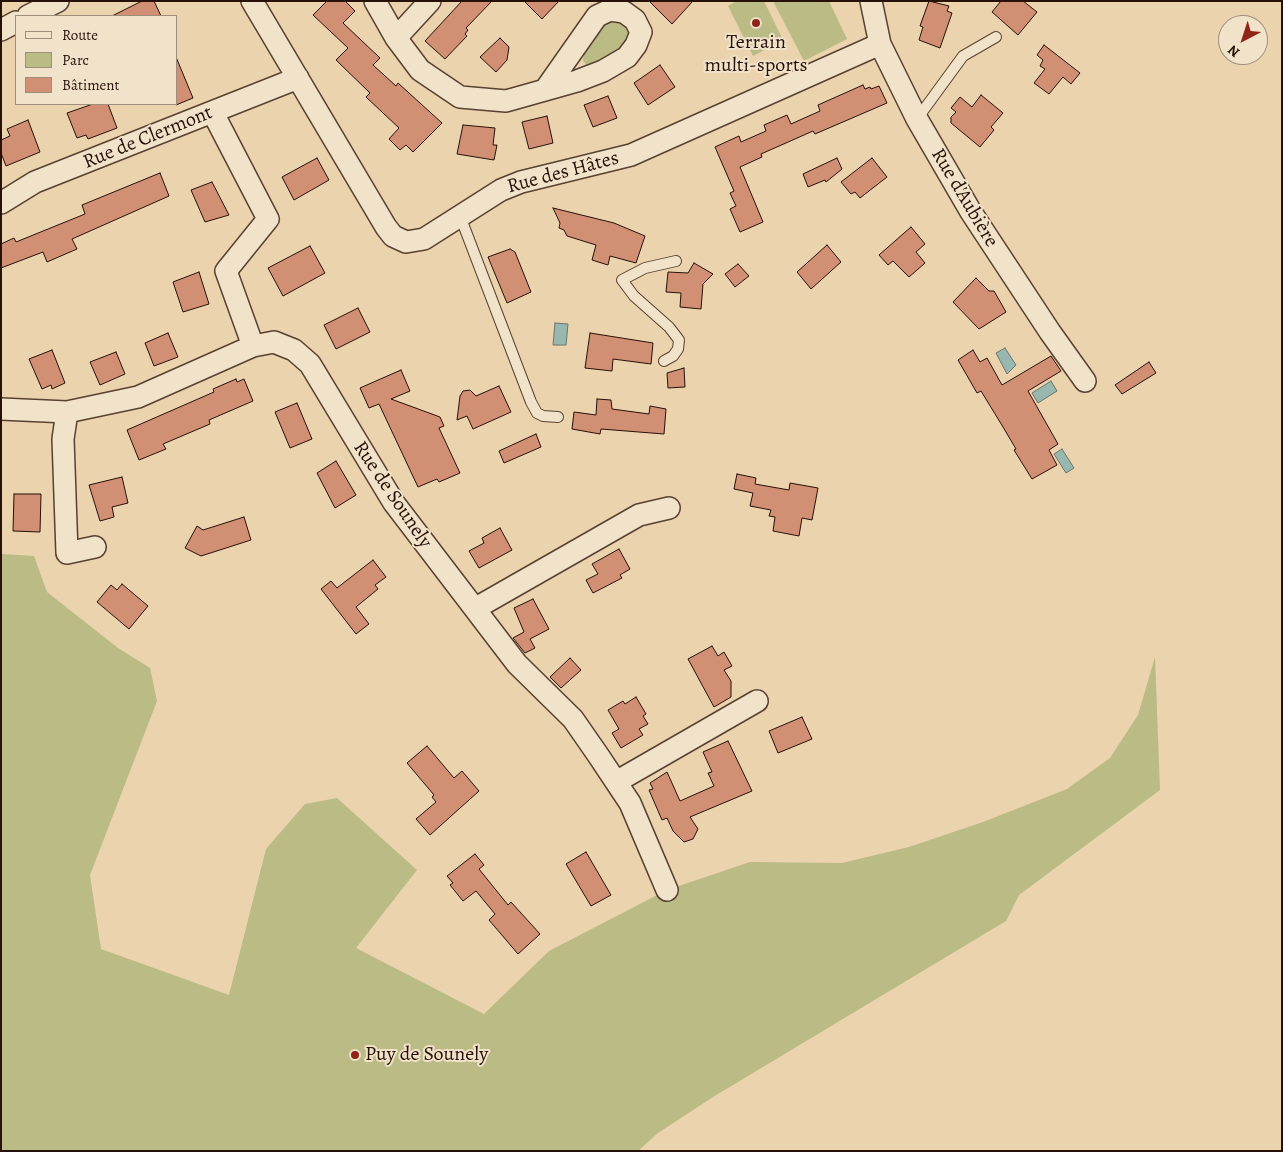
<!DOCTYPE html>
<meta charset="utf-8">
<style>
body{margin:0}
#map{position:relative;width:1283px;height:1152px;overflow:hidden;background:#ead3ad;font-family:Alegreya,serif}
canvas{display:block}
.frame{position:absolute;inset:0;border:2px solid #271008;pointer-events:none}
.legend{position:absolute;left:15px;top:15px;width:162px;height:90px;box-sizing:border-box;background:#f1e2ca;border:1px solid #a08e7c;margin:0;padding:6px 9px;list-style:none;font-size:15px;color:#271008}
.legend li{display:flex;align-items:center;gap:10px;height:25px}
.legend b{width:25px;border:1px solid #a08e7c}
.north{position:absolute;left:1218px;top:15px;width:50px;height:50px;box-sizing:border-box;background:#f1e2ca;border:1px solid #a08e7c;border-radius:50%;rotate:220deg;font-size:14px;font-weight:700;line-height:20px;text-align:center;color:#271008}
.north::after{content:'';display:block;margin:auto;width:18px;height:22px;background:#8f2418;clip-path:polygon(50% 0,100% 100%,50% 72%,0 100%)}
</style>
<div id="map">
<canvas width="1283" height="1152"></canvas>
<div class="frame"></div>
<ul class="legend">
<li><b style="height:6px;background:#f1e2ca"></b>Route</li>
<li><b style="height:14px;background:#bbbb86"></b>Parc</li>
<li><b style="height:14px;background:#d18f73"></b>Bâtiment</li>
</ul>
<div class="north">N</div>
</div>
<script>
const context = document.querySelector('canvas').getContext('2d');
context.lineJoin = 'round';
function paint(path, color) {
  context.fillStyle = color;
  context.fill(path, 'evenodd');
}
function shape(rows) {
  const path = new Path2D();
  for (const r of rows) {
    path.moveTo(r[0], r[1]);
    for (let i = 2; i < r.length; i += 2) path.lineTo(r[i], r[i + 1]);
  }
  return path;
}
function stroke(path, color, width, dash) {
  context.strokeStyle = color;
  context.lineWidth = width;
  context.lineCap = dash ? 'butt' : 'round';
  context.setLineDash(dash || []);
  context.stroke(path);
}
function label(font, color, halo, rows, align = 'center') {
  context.font = font + ' Alegreya,serif';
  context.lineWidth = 4;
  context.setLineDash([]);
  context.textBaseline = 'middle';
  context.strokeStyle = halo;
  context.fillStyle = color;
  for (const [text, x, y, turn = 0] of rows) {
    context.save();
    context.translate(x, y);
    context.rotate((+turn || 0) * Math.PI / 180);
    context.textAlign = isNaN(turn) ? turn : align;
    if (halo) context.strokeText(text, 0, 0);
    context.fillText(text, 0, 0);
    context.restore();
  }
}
paint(shape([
 [737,1,764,1,783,40,753,56,728,6],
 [773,1,829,1,847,39,804,61],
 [613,20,624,22,630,28,631,37,627,46,595,65,587,65,583,61,584,53,605,24],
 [1,554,34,556,47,592,118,648,150,668,157,701,90,875,101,949,229,995,266,849,305,804,337,798,417,870,356,948,484,1014,549,951,667,890,750,862,842,863,909,847,983,822,1067,789,1110,758,1138,715,1155,657,1160,790,1019,895,1006,921,713,1097,658,1133,638,1151,1,1151]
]), '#bbbb86');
const water = shape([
 [555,323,568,324,566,345,553,345,555,323],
 [1005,348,1016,365,1007,374,996,353,1005,348],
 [1051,381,1057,391,1038,403,1032,393,1051,381],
 [1062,449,1074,468,1066,473,1054,454,1062,449]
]);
paint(water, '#98b7ae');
stroke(water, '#6b746c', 1);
const building = shape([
 [142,1,154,1,161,16,112,16,142,1],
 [327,1,345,1,355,11,343,23,380,58,373,65,396,86,398,83,442,123,413,152,406,145,400,150,389,139,399,128,366,97,370,93,336,60,348,48,313,15,327,1],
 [462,1,492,1,466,28,468,30,465,34,467,36,445,59,425,41,462,1],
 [524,1,559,1,542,19,524,1],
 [649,1,693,1,672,24,649,1],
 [929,1,949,6,947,11,952,13,940,48,919,40,923,27,920,26,929,1],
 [1001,1,1023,1,1037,12,1018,35,992,12,1001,1],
 [500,38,509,47,507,60,496,72,480,57,500,38],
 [1044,45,1080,73,1071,84,1063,77,1049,94,1034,83,1045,69,1040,66,1043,60,1037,55,1044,45],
 [176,57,193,98,176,105,176,57],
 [660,65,675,87,648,105,634,83,660,65],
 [863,85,865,89,870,87,871,89,879,86,887,103,815,134,813,131,761,154,762,157,740,167,763,222,740,232,730,209,736,206,730,193,734,191,715,147,739,136,741,142,766,131,764,125,787,115,791,124,820,111,818,105,863,85],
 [981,95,1003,113,991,127,994,130,980,147,951,123,951,117,956,112,951,108,960,97,972,107,981,95],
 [608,96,617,118,593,127,584,105,608,96],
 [93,104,108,104,117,128,88,139,86,135,77,138,67,113,93,104],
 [547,116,553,143,529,149,522,122,547,116],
 [28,120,40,152,6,166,1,153,1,140,10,136,7,129,28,120],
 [463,125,495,128,493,145,497,145,494,160,457,154,463,125],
 [317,158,329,180,294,200,282,177,317,158],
 [837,158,842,169,826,182,825,180,808,187,803,174,837,158],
 [872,158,887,177,860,198,855,192,851,194,841,182,872,158],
 [160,173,169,196,72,239,77,249,47,262,43,252,1,268,1,244,14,238,16,242,85,214,82,205,160,173],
 [212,182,229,215,205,222,191,190,212,182],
 [553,208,614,223,645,236,636,263,610,256,608,265,592,260,596,245,567,236,564,230,559,228,560,223,553,208],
 [911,227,925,244,916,252,925,263,909,277,893,261,888,265,879,255,911,227],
 [827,245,841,262,811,289,797,272,827,245],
 [310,246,325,273,283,296,268,268,310,246],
 [510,249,515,252,531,292,507,303,488,257,510,249],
 [694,263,713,274,703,284,701,309,680,307,681,293,666,292,668,272,688,273,694,263],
 [738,264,749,276,735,287,725,274,738,264],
 [199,272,209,304,183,312,173,282,199,272],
 [976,278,989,291,994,291,1006,312,979,329,953,302,976,278],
 [358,308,370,332,336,349,324,325,358,308],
 [168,333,178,357,154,366,145,343,168,333],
 [590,333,653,343,651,364,613,359,612,371,585,368,590,333],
 [52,350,65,383,52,389,51,385,42,389,29,359,52,350],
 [973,350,980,362,987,358,1002,385,1051,356,1061,371,1028,391,1058,444,1049,450,1057,465,1032,479,1014,450,1016,449,1003,427,981,391,977,393,958,360,973,350],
 [116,352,125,374,100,385,90,362,116,352],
 [1149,362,1156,373,1122,394,1115,385,1149,362],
 [684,368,685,387,668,388,667,373,684,368],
 [401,370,410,391,391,399,440,417,444,426,439,428,460,473,439,482,437,479,418,487,379,404,369,408,360,388,401,370],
 [236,379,237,382,244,379,253,401,209,420,210,424,163,444,166,449,139,460,127,430,214,392,213,389,236,379],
 [499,386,511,412,473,429,467,416,457,420,460,396,463,391,470,390,476,396,499,386],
 [597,399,611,400,612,409,649,414,650,406,666,409,664,434,601,429,600,434,572,429,574,412,596,415,597,399],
 [297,403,312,439,290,448,275,412,297,403],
 [536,434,541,447,504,463,499,451,536,434],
 [336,461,356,495,335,508,317,473,336,461],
 [737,474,756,478,755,484,789,490,790,483,818,488,812,520,802,518,799,536,773,531,775,517,769,516,771,510,750,506,753,493,734,489,737,474],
 [122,477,128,503,112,507,114,517,100,521,89,485,122,477],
 [14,494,41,494,40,532,13,531,14,494],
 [244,517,251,540,201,556,185,548,197,526,203,530,244,517],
 [500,528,512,550,479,568,469,551,484,543,482,538,500,528],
 [619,549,630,569,620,575,622,578,593,593,586,580,598,574,592,564,619,549],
 [373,560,386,577,375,585,378,589,356,607,369,624,356,634,321,589,331,581,337,588,373,560],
 [122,584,148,606,129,629,97,602,111,585,117,590,122,584],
 [533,599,549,629,530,639,535,648,525,653,513,638,524,632,514,608,533,599],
 [712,646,718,656,724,652,732,666,724,670,731,681,731,697,714,707,688,659,712,646],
 [570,658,581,670,561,688,550,677,570,658],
 [636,697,646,714,643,716,648,724,639,729,643,735,621,748,612,733,619,729,608,710,623,701,625,704,636,697],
 [802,717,812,739,778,753,769,731,802,717],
 [728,741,752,791,690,817,698,829,693,839,684,842,673,831,667,818,662,820,649,790,653,789,650,783,667,772,680,801,714,786,708,773,712,772,703,752,728,741],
 [427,746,454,778,462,771,479,791,430,835,416,819,436,802,432,797,434,795,407,763,427,746],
 [586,852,611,895,591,906,566,864,586,852],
 [475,854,484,865,479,869,508,905,511,902,540,934,518,954,489,920,495,914,476,891,463,901,450,885,453,883,447,876,475,854]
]);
paint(building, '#d18f73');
stroke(building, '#271008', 1);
const lane = shape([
 [917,119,963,56,996,37],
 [460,216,531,402,537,413,543,416,558,417],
 [664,361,673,356,678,349,679,340,669,327,634,296,622,280,645,268,676,261]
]);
const street = shape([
 [252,1,386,227,393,236,406,242,424,239,501,190,521,182,631,155,880,44],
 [375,1,396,38,420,70,460,97,506,101,577,81,603,71,627,57,636,45,641,32,635,20,624,12,610,10,597,16,545,90],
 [871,1,880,44,917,119,971,212,1050,332,1085,381],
 [28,16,58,1],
 [1,30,16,22],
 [396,38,430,1],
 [213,113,268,219,226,271,253,346,274,342,294,350,310,364,394,503,517,664,573,719,598,755,630,803,667,890],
 [1,203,35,182,298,78],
 [1,409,67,412,138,397,253,346],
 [67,412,63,439,67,553,95,547],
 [476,608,639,515,669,508],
 [616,782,757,701]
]);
stroke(lane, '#584131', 12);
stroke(street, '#584131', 24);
stroke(lane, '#f1e2ca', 10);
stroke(street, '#f1e2ca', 21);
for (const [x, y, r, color] of [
 [756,23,5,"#8f2418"],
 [355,1055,5,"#8f2418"]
]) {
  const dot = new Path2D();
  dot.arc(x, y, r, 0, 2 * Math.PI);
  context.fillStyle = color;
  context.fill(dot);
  stroke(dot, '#f1e2ca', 2);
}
label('20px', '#271008', '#f1e2ca', [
 ["Terrain",756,43],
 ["multi-sports",756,66],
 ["Puy de Sounely",365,1055,"left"]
]);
label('20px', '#271008', '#f1e2ca', [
 ["Rue de Clermont",148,138,-22],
 ["Rue des Hâtes",563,173,-15],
 ["Rue d'Aubière",964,198,59],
 ["Rue de Sounely",392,495,56]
]);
</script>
